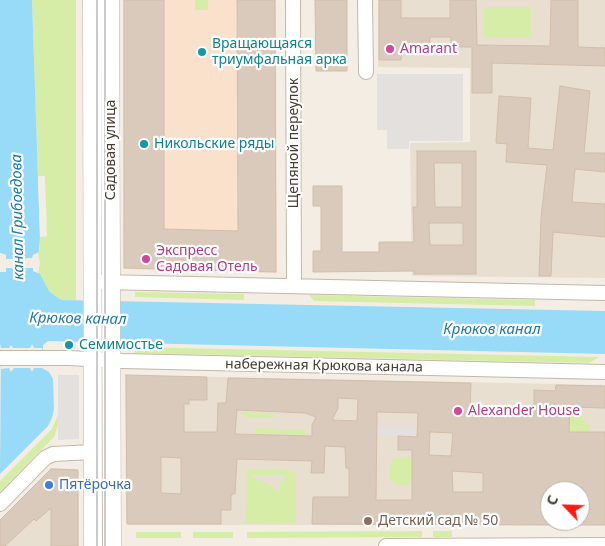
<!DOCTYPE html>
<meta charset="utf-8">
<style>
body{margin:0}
#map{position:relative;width:605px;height:546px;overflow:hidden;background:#f4ede4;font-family:"Noto Sans",sans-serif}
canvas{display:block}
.north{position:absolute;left:540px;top:481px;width:50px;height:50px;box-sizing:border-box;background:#fff;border:1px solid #b5b1ad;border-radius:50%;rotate:294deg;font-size:14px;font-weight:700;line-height:20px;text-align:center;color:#463d33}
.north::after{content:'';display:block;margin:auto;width:18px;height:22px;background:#ff1a0f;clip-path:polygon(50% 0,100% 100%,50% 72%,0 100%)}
</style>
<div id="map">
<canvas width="605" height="546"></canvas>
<div class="north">С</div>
</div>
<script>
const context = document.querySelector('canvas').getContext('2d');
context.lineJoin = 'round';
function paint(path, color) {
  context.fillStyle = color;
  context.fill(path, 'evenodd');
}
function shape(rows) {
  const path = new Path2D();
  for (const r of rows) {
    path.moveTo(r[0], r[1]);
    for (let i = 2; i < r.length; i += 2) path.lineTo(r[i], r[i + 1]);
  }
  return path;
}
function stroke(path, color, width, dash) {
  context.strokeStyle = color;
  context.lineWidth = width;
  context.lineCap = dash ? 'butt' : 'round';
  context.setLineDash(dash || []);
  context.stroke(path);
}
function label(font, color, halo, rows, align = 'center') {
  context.font = font + ' "Noto Sans",sans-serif';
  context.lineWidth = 4.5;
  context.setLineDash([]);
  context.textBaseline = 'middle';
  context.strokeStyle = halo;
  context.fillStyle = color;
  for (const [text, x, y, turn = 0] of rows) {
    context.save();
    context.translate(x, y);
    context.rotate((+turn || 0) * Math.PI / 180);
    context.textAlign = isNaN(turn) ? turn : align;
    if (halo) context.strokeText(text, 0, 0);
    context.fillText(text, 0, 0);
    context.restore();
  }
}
paint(shape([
 [378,0,605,0,605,278,412,276,410,143,470,142,470,68,378,67],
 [125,375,605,385,605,525,130,525,126,522],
 [550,491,580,491,580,521,550,521],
 [51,468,78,469,79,546,0,546,0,520]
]), '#e8dfd1');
paint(shape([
 [123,0,276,0,277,273,123,269]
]), '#f9e1cc');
paint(shape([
 [32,0,76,0,76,300,62,300,55,296,49,291,38,272,40,263,38,254,40,249,40,237,47,236,45,176,38,176],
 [195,0,208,0,208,10,195,10],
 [484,7,531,7,531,38,484,38],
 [135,292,244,294,244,300,135,297],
 [309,295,535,300,535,306,314,301],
 [135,347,599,357,589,363,135,353],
 [241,412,274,413,274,417,246,417],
 [58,415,58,425,54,437,0,492,0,481,52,429],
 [570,416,583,416,586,424,590,424,590,432,569,432],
 [256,428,305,430,305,435,255,433],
 [394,458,411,458,411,479,409,484,404,486,397,485,392,482,389,477,390,467],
 [247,469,287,469,295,473,296,479,296,519,293,523,246,524],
 [253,475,286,475,287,476,280,484,280,491,278,493,270,485,252,477],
 [422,531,422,537,247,538,247,532],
 [433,531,452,531,452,537,433,537],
 [136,532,181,532,181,538,136,538],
 [193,532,233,532,233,538,193,538]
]), '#d5eda7');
paint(shape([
 [377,74,463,74,463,141,409,141,409,149,387,149,387,130,377,130],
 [58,375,79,375,79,439,58,440],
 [378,426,416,427,416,436,378,435]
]), '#e4e0dd');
paint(shape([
 [0,0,32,0,40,237,39,252,33,255,33,271,40,274,49,291,55,296,62,300,605,311,605,354,48,341,43,345,42,368,49,372,53,379,54,409,52,418,48,426,0,474,1,348,0,344,0,272,6,271,6,255,0,253]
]), '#98dbf8');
paint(shape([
 [38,176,40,176,42,236,40,237],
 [0,253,6,255,6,259,32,258,33,255,38,254,39,256,35,257,36,268,39,270,38,272,33,271,33,268,6,268,6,272,0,272,0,269,3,269,3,259,0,256],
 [32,344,34,348,42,348,42,368,34,368,32,372,30,368,14,368,11,372,9,368,1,369,1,348,9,348,11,345,13,348,30,348]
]), '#f4ede4');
const building = shape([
 [124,0,164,0,164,229,238,231,237,0,275,0,276,272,124,268,124,0],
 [315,0,347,0,347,71,316,71,315,0],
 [379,0,401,0,401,18,450,18,450,0,476,0,477,45,550,46,551,0,578,0,578,47,605,48,605,66,492,63,492,93,472,93,472,47,451,47,451,37,430,37,430,51,402,51,401,60,379,60,379,0],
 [560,86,590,91,584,153,605,153,605,172,575,169,572,202,605,204,605,237,553,232,551,276,539,276,541,218,547,165,506,162,507,144,496,143,499,96,531,98,528,148,553,150,560,86],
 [417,151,476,151,476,274,414,274,414,271,313,272,313,251,321,251,321,206,313,206,313,186,342,186,342,252,379,252,379,242,414,242,413,207,417,207,417,151],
 [434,163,462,163,462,207,435,207,434,163],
 [429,223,463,223,463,245,430,245,429,223],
 [126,375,207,377,207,400,189,400,189,404,184,404,184,432,217,432,218,403,226,403,228,378,471,383,470,418,534,416,534,390,555,391,556,385,605,386,605,408,570,407,569,432,605,432,605,525,580,525,580,491,550,491,550,525,312,524,313,497,349,497,349,468,346,468,345,447,325,446,324,473,311,473,312,461,237,459,235,494,232,494,231,496,231,510,221,510,221,524,127,524,126,375],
 [338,398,358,399,357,421,332,420,338,408,338,398],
 [237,410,305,413,316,417,312,425,312,436,235,434,237,410],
 [377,412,418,413,417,437,398,436,398,450,412,450,412,500,376,500,377,412],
 [430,432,453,433,451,456,429,455,430,432],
 [161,457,181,458,181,494,161,493,161,457],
 [452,471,483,473,483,492,453,492,452,471],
 [51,469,78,470,78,546,51,546,51,508,36,521,34,519,5,546,0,546,0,520,51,469]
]);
paint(building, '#dacabb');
stroke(building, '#d2beaa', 1);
const minor = shape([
 [293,0,294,286],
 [365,0,366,72],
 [101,282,605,293],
 [0,358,69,358,123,361,605,372],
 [0,504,45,458,53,454,93,452],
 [386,546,605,545]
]);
const tertiary = shape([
 [92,0,93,546],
 [110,0,112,546]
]);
stroke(minor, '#c3b7a8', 16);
stroke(tertiary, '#c3b7a8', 19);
stroke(minor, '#fff', 14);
stroke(tertiary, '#fff', 18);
stroke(shape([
 [97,0,97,546],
 [105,546,105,0]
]), '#959595', 1);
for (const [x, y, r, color] of [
 [390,49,5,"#d1479c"],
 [202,52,5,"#0f9aa8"],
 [144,144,5,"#0f9aa8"],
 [146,259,5,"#d1479c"],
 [69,345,5,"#0f9aa8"],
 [458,411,5,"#d1479c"],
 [49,485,5,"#3f7fe0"],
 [368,521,5,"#8d6e63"]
]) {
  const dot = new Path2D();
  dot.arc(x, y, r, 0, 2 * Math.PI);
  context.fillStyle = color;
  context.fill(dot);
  stroke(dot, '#fff', 2);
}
label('14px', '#0d838f', '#fff', [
 ["Вращающаяся",212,44],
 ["триумфальная арка",212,60],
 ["Никольские ряды",154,144],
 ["Семимостье",79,345]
], 'left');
label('14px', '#b23c85', '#fff', [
 ["Amarant",400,49],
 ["Экспресс",156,251],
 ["Садовая Отель",156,267],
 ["Alexander House",468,411]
], 'left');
label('14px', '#463d33', '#fff', [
 ["Щепяной переулок",294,143,-90],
 ["Садовая улица",111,150,-90],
 ["набережная Крюкова канала",324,366,1]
]);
label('14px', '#366cbe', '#fff', [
 ["Пятёрочка",59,485]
], 'left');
label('14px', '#785e54', '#fff', [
 ["Детский сад № 50",378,521]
], 'left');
label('italic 15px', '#1f7aa4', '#fff', [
 ["канал Грибоедова",18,217,-91],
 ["Крюков канал",78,319,1],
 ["Крюков канал",492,330]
]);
</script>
